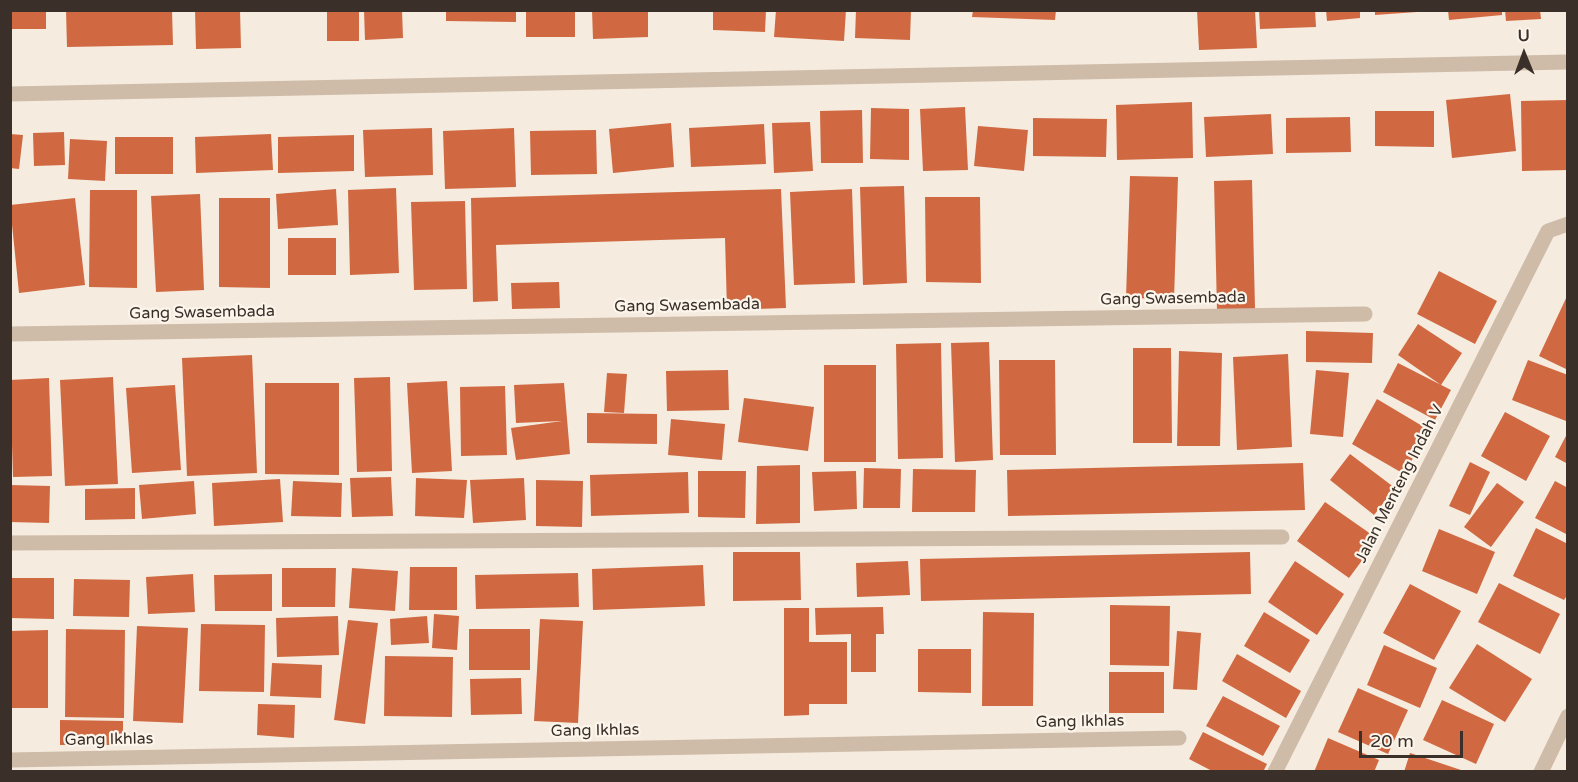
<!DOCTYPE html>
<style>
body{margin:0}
#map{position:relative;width:1578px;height:782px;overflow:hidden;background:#f5ebde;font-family:"Varela Round",sans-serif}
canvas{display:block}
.frame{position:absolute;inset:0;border:12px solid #3b2f29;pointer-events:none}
.north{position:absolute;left:1494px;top:24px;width:60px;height:60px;-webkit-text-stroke:4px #fbf5eb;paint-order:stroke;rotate:359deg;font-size:16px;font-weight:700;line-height:24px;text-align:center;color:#3b2f29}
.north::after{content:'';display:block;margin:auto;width:21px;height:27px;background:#3b2f29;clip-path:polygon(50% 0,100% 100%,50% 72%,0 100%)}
.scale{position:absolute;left:1359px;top:731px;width:104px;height:27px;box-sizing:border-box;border:3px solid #3b2f29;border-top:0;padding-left:8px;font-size:18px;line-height:21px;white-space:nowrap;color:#3b2f29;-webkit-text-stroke:4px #fbf5eb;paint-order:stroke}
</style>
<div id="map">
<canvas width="1578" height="782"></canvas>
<div class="frame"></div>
<div class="north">U</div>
<div class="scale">20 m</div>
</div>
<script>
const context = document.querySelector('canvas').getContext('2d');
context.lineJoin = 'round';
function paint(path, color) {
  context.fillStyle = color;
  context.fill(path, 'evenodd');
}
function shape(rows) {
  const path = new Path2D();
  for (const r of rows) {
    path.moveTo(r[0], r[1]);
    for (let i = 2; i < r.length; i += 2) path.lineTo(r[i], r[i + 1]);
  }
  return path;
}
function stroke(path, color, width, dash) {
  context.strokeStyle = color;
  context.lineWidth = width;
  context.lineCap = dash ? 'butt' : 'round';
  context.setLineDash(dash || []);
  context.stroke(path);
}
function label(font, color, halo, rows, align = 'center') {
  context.font = font + ' "Varela Round",sans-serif';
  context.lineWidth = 4.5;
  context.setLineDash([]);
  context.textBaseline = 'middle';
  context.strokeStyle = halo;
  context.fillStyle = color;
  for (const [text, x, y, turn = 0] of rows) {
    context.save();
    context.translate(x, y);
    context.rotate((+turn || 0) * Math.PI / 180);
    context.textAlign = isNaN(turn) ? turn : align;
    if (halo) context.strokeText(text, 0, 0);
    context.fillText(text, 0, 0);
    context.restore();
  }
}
paint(shape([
 [10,10,46,10,46,29,10,29],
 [66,10,172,10,173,45,67,47],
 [195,10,240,10,241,48,196,49],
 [327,10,359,10,359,41,327,41],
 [364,10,402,10,403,38,365,40],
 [446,10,516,10,516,22,446,21],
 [526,10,575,10,575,37,526,37],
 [592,10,648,10,648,37,593,39],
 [713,10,766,10,765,32,713,30],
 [776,10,846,10,844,41,774,37],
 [856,10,911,10,910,40,855,38],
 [973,10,1056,10,1055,20,972,17],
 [1197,10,1255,10,1257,48,1199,50],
 [1259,10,1315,10,1316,27,1260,29],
 [1326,10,1360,10,1360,18,1327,21],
 [1375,10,1417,10,1417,12,1375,15],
 [1448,10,1502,10,1502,15,1449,20],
 [1505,10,1540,10,1541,19,1506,21],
 [1510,94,1516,151,1452,158,1446,100],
 [1568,100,1568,170,1522,171,1521,101],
 [1192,102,1193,158,1117,160,1116,105],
 [965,107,968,170,923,171,920,109],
 [871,108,909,109,909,160,870,159],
 [862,110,863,163,821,163,820,111],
 [1375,111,1434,111,1434,147,1375,146],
 [1271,114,1273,154,1206,157,1204,117],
 [1350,117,1351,152,1286,153,1286,118],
 [1033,118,1107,119,1106,157,1033,156],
 [810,122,813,171,774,173,772,123],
 [671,123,674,167,613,173,609,129],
 [764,124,766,164,691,167,689,128],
 [978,126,1028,130,1024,171,974,166],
 [432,128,433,175,365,177,363,130],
 [514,128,516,187,445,189,443,131],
 [596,130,597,174,531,175,530,131],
 [64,132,65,165,34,166,33,133],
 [10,134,23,135,19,169,10,168],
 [271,134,273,170,196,173,195,137],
 [354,135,354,171,278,173,278,137],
 [115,137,173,137,173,174,115,174],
 [70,139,107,141,105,181,68,179],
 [1130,176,1178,177,1174,299,1126,298],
 [1252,180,1255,309,1217,311,1214,181],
 [904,186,907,283,863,285,860,187],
 [396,188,399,273,350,275,348,190],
 [336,189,338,225,278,229,276,194],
 [781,189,786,308,727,310,725,238,496,245,498,301,473,302,471,198],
 [852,189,855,283,794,285,790,192],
 [90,190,137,190,137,288,89,287],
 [200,194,204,290,156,292,151,196],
 [925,197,980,197,981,283,926,282],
 [75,198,85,285,19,293,10,205],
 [219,198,270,198,270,288,219,287],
 [465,201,467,289,414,290,411,202],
 [288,238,336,238,336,275,288,275],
 [1439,271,1497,301,1475,344,1417,314],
 [559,282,560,308,512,309,511,283],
 [1568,294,1568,370,1539,356],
 [1418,324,1462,353,1441,385,1398,355],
 [1306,331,1373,333,1372,363,1306,362],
 [989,342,993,460,955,462,951,343],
 [941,343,943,458,898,459,896,344],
 [1133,348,1171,348,1172,443,1133,443],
 [1179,351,1222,353,1220,446,1177,446],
 [1288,354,1292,447,1237,450,1233,357],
 [252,355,257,473,187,476,182,358],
 [999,360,1055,360,1056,455,1000,455],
 [1528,360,1568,375,1566,421,1512,400],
 [1398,363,1451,390,1435,420,1383,392],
 [824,365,876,365,876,462,824,462],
 [728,370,729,410,667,411,666,371],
 [1316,370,1349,373,1343,437,1310,434],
 [607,373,627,374,624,413,604,412],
 [113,377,118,484,65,486,60,380],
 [390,377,392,471,357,472,354,378],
 [49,378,52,476,13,477,10,380],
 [447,381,452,471,412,473,407,383],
 [265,383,339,383,339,475,265,474],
 [564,383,570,454,516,460,511,428,562,421,516,423,514,385],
 [175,385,181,470,132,473,126,388],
 [505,386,507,455,461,456,460,387],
 [744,398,814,407,808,451,738,442],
 [1377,399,1429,430,1404,474,1352,444],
 [1505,412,1550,436,1526,481,1481,456],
 [587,413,657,414,657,444,587,443],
 [671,419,725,424,722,460,668,455],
 [1568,432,1568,464,1555,457],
 [1350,454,1395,488,1374,515,1330,480],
 [1470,462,1490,472,1470,515,1449,506],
 [1303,463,1305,510,1008,516,1007,470],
 [800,465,800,523,756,524,757,466],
 [864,468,901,469,900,508,863,508],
 [913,469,976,470,975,512,912,512],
 [698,471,746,471,745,518,698,517],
 [856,471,857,509,814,511,812,472],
 [688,472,689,513,591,516,590,475],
 [391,477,393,516,352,517,350,478],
 [416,478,467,480,464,518,415,516],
 [524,478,526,520,473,523,470,480],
 [280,479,283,522,214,526,212,483],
 [536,480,583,481,582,527,536,526],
 [194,481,196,514,142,519,139,485],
 [293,481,342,483,341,517,291,516],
 [1555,481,1568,488,1568,535,1535,518],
 [1497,483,1524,502,1491,547,1464,527],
 [10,485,50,486,49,523,10,522],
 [135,488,135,519,85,520,85,489],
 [1325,502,1378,539,1349,578,1297,541],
 [1536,528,1568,544,1568,594,1564,600,1513,576],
 [1439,529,1495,552,1477,594,1422,571],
 [733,552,800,552,801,600,733,601],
 [1250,552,1251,594,921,601,920,559],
 [908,561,910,595,857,597,856,563],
 [1295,561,1344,594,1317,635,1268,602],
 [703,565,705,606,593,610,592,569],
 [410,567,457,567,457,610,409,610],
 [282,568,336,568,335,607,282,607],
 [352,568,398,571,395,611,349,608],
 [578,573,579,607,476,609,475,575],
 [193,574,195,612,148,614,146,577],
 [272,574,272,611,215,611,214,575],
 [10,578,54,578,54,619,10,618],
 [74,579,130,580,129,617,73,616],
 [1499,583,1560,614,1540,654,1478,622],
 [1410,584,1461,611,1434,660,1383,633],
 [1110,605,1170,606,1169,666,1110,665],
 [883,607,884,634,876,634,876,672,851,672,851,634,816,635,815,608],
 [784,608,809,608,809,642,847,642,847,704,809,704,809,715,784,716],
 [983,612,1034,613,1033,706,982,706],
 [1264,612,1310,640,1290,673,1244,646],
 [434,614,459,616,457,650,432,648],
 [338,616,339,655,277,657,276,618],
 [427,616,429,643,391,645,390,619],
 [540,619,583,621,578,723,534,721],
 [348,620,378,623,365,724,334,720],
 [201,624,265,625,264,692,199,691],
 [137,626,188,628,183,723,133,721],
 [66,629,125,630,124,718,65,717],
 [469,629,530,629,530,670,469,670],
 [48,630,48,708,10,708,10,631],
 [1177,631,1201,633,1197,690,1173,689],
 [1477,644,1532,679,1505,722,1449,688],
 [1384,645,1437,668,1420,708,1367,685],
 [918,649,971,649,971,693,918,692],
 [1237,654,1301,691,1286,718,1222,681],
 [385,656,453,657,452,717,384,716],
 [272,663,322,665,321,698,270,696],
 [1109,672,1164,672,1164,713,1109,713],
 [521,678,522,714,471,715,470,679],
 [1358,688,1408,710,1388,754,1338,732],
 [1223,696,1280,726,1263,756,1206,726],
 [1442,700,1494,724,1476,764,1423,740],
 [258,704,295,705,294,738,257,735],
 [60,720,123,721,123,745,60,745],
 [1203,732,1267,764,1263,772,1214,772,1189,759],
 [1328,738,1379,760,1374,772,1314,772],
 [1410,753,1464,771,1464,772,1404,772]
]), '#d06941');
stroke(shape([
 [10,94,1568,62],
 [10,334,1365,314],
 [10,543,1282,537],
 [10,760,1179,738],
 [1275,772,1548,231,1568,224],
 [1541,772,1568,716]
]), '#cebba8', 15);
label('16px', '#3b2f29', '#fbf5eb', [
 ["Gang Swasembada",1173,299,-1],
 ["Gang Swasembada",687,306,-1],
 ["Gang Swasembada",202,313,-1],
 ["Jalan Menteng Indah V",1400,484,-63],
 ["Gang Ikhlas",1080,722,-1],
 ["Gang Ikhlas",595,731,-1],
 ["Gang Ikhlas",109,740,-1]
]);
</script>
